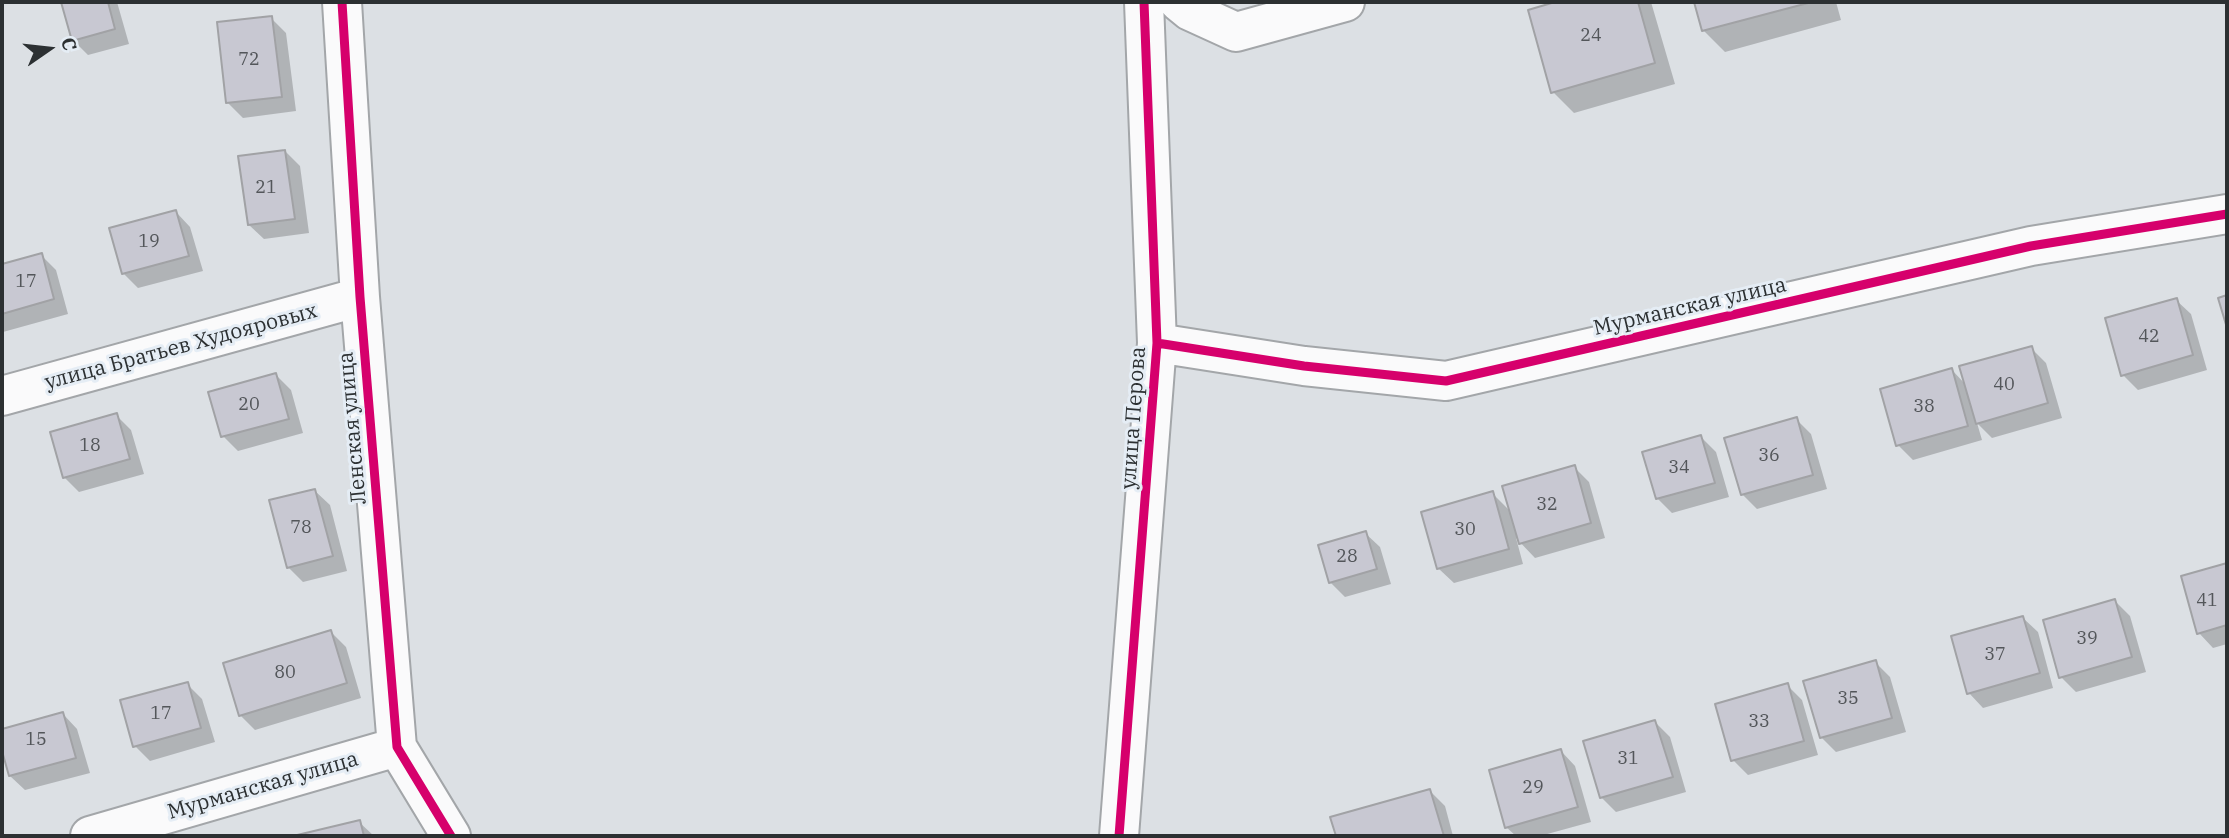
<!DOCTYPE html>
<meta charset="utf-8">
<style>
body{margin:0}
#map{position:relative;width:2229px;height:838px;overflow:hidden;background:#dce0e4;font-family:"IBM Plex Serif",serif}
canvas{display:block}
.frame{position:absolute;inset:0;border:4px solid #2c3032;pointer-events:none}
.north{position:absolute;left:14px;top:14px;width:70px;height:70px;-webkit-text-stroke:5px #e5edf5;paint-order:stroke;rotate:76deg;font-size:19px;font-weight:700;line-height:28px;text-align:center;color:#2c3032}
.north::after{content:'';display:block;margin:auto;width:24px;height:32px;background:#2c3032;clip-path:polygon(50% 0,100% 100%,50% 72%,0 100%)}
</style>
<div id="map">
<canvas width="2229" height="838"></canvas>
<div class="frame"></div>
<div class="north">С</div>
</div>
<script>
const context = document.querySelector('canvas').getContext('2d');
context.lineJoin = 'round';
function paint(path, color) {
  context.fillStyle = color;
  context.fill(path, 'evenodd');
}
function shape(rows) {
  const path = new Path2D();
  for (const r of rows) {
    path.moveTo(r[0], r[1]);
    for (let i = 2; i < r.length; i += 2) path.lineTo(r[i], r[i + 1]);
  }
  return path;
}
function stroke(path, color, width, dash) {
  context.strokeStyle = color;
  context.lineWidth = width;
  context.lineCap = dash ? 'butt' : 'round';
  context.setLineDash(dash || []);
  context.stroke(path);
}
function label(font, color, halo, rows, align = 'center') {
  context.font = font + ' "IBM Plex Serif",serif';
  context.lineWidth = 6;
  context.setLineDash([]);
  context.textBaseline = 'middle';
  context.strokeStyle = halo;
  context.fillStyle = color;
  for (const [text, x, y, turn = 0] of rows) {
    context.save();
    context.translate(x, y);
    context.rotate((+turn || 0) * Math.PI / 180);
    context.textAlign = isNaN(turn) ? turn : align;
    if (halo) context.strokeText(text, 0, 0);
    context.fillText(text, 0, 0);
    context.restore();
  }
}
paint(shape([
 [63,2,117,2,129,44,88,55,73,40],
 [1562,2,1651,2,1675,84,1574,113,1553,92,1530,11],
 [1696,2,1836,2,1841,20,1725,52,1704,31],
 [271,18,286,33,296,111,243,118,228,103],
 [285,151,300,166,309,233,264,239,249,225],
 [176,212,190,227,203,271,138,288,124,274],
 [41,255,56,270,68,314,3,332,2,266],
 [2176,300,2191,314,2207,370,2138,390,2123,375],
 [2031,348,2046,363,2062,418,1992,438,1977,423,1982,440,1913,460,1898,445,1952,370,1966,385],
 [276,375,291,390,303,433,238,451,223,436],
 [116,415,131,430,144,474,79,492,64,477],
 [1796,419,1811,434,1827,489,1757,509,1742,494],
 [1701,437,1716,452,1729,497,1672,513,1657,498],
 [1574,467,1589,482,1605,538,1535,558,1516,538,1523,564,1454,583,1439,569,1423,513,1492,493,1512,513],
 [315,491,330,505,347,571,303,582,288,567],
 [1365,533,1380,547,1391,584,1345,597,1330,582],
 [2227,565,2227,644,2213,648,2199,633,2183,577],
 [2115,601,2130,616,2146,672,2076,692,2061,677],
 [2023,618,2038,632,2053,688,1983,708,1969,693],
 [331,632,346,647,361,698,255,730,240,715],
 [1875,662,1890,677,1906,732,1836,752,1821,737],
 [187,684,202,699,215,742,150,761,135,746],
 [1787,685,1802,700,1818,755,1748,775,1733,760],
 [63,714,77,729,90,773,25,790,10,776,2,744,2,731],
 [1655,722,1670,737,1686,792,1616,812,1601,797],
 [1561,751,1575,766,1591,822,1540,836,1516,836,1506,827],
 [1430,791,1445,806,1453,836,1338,836,1332,818],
 [359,822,374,836,300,836]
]), '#0003');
const building = shape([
 [61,2,108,2,115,29,72,41,61,2],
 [1555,2,1638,2,1655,63,1551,93,1528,10,1555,2],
 [1694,2,1812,2,1702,31,1694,2],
 [272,16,282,97,226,103,217,22,272,16],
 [285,150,295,219,248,225,238,156,285,150],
 [176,210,189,256,122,274,109,228,176,210],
 [42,253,54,299,2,314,2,264,42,253],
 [2227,295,2227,328,2218,298,2227,295],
 [2177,298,2193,355,2121,376,2105,318,2177,298],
 [2032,346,2048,403,1976,424,1959,366,2032,346],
 [1952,368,1968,426,1896,446,1880,389,1952,368],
 [276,373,289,419,221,437,208,392,276,373],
 [117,413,130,459,63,478,50,432,117,413],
 [1797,417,1813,475,1741,495,1724,438,1797,417],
 [1701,435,1715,483,1656,499,1642,452,1701,435],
 [1575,465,1591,523,1519,544,1502,486,1575,465],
 [315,489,333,556,287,568,269,500,315,489],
 [1493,491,1509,549,1437,569,1421,512,1493,491],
 [1366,531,1377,569,1329,583,1318,545,1366,531],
 [2227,563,2227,625,2197,634,2181,576,2227,563],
 [2115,599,2132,657,2059,678,2043,620,2115,599],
 [2023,616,2040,673,1967,694,1951,636,2023,616],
 [331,630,347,683,239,716,223,663,331,630],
 [1876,660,1892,718,1820,738,1803,681,1876,660],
 [188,682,201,728,133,747,120,700,188,682],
 [1788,683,1804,741,1731,761,1715,704,1788,683],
 [63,712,76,758,9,776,2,751,2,729,63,712],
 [1655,720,1673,777,1600,798,1583,741,1655,720],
 [1561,749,1578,807,1505,828,1489,770,1561,749],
 [1430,789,1444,836,1336,836,1330,817,1430,789],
 [360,820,364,836,293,836,360,820]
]);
paint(building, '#c8c8d2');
stroke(building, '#a1a2a5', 2);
const minor = shape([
 [342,2,360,297,397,747,451,836],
 [1179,2,1190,11,1236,32,1345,2],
 [1157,343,1304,366,1446,381,2031,246,2227,214],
 [2,396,360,297],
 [90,836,397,747],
 [1119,836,1157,343,1144,2]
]);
stroke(minor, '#a3a6a9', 42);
stroke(minor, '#fafafb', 38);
stroke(shape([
 [342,2,360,297,397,747,451,836],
 [1157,343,1304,366,1446,381,2031,246,2227,214],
 [1119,836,1157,343,1144,2]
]), '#d6006c', 9);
label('18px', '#53565a', null, [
 ["24",1591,36],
 ["72",249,60],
 ["21",266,188],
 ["19",149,242],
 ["17",26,282],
 ["42",2149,337],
 ["40",2004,385],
 ["20",249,405],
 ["38",1924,407],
 ["18",90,446],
 ["36",1769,456],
 ["34",1679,468],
 ["32",1547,505],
 ["78",301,528],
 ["30",1465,530],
 ["28",1347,557],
 ["41",2207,601],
 ["39",2087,639],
 ["37",1995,655],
 ["80",285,673],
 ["35",1848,699],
 ["17",161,714],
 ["33",1759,722],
 ["15",36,740],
 ["31",1628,759],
 ["29",1533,788]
]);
label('21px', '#2c3032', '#e5edf5', [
 ["Мурманская улица",1690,307,-13],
 ["улица Братьев Худояровых",181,347,-15],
 ["улица Перова",1134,418,-86],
 ["Ленская улица",353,428,-95],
 ["Мурманская улица",263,786,-16]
]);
</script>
